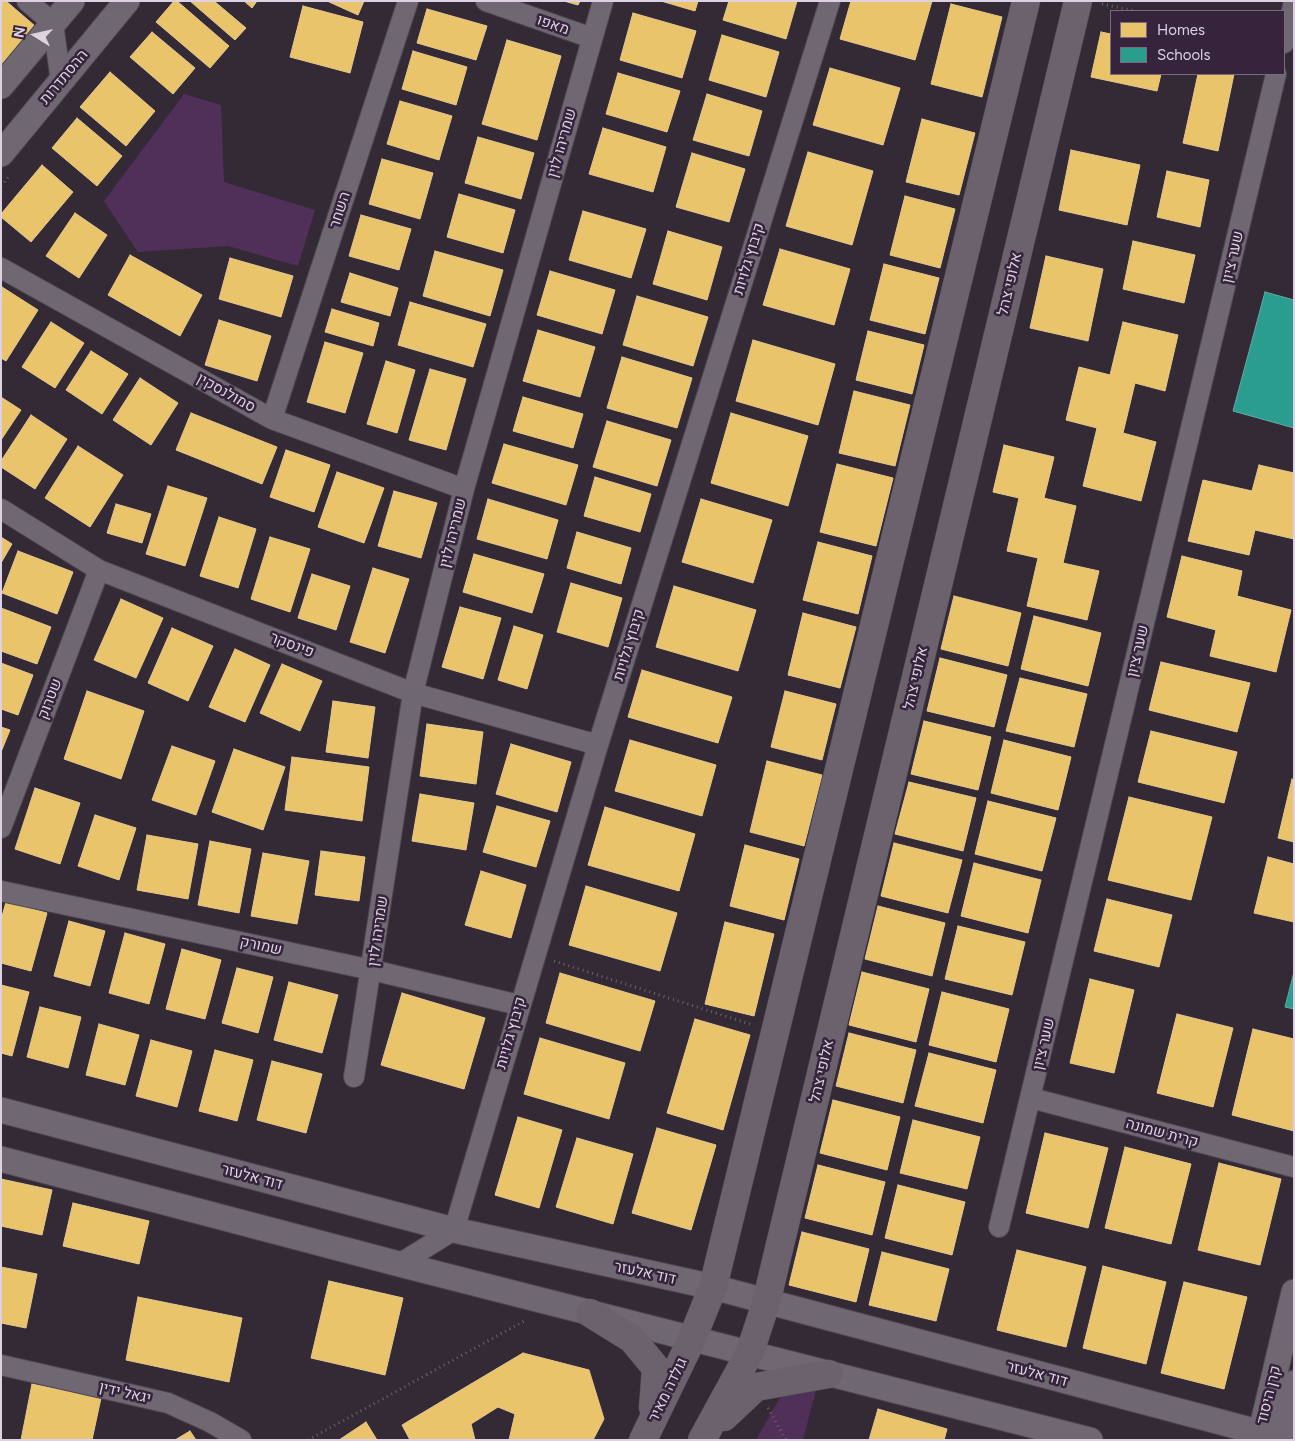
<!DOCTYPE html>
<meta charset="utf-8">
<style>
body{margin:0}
#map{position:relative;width:1295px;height:1441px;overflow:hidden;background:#332a36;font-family:Figtree,sans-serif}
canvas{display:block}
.frame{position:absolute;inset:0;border:2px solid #ded2e2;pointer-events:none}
.legend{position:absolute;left:1110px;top:10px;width:175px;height:65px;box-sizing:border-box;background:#36243c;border:1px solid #796a7e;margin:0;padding:6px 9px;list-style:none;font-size:15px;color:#ded2e2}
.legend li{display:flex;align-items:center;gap:10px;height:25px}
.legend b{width:25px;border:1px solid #796a7e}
.north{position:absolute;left:10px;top:10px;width:50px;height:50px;-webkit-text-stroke:4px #36243c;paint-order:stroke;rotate:280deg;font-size:14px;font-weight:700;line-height:20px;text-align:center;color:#ded2e2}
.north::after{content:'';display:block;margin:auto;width:18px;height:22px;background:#ded2e2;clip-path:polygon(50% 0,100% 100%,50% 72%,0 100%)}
</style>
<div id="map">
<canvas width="1295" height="1441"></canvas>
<div class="frame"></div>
<ul class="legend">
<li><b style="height:14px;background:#e9c46a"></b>Homes</li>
<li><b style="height:14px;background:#2a9d8f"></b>Schools</li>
</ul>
<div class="north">N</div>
</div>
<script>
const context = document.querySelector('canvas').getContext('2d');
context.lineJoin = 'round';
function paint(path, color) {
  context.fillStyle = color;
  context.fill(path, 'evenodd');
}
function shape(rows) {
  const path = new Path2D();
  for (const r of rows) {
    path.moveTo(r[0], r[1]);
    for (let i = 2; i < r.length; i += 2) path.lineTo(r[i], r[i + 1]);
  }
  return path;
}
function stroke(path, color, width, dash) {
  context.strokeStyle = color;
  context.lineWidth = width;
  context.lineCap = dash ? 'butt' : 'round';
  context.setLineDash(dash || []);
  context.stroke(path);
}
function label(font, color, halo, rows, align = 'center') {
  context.font = font + ' Figtree,Heebo,sans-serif';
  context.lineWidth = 5;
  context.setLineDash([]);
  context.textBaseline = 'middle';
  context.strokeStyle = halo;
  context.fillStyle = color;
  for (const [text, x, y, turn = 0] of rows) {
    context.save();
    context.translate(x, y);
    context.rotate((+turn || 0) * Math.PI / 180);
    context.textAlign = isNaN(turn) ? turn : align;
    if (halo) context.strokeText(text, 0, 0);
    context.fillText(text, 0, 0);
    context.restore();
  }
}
paint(shape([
 [184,94,221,105,224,182,315,210,298,266,228,246,138,252,104,201],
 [819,1379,803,1440,756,1440,787,1385]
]), '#503059');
const homes = shape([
 [1,1,6,1,35,26,1,65,1,1],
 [174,1,177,1,229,46,210,68,156,22,174,1],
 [190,1,214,1,246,28,235,40,190,1],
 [244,1,257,1,252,8,244,1],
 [327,1,364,1,358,15,327,1],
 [564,1,580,1,578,5,564,1],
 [661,1,698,1,695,11,661,1],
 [729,1,797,1,786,39,723,20,729,1],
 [851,1,932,1,915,60,840,39,851,1],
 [951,4,1002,17,982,97,931,84,951,4],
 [303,6,363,22,350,73,290,57,303,6],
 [427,9,487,26,476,60,417,43,427,9],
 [633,13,696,31,682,78,620,60,633,13],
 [152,32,195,68,173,94,130,57,152,32],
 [1101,32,1111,34,1111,74,1161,74,1157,91,1091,77,1101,32],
 [722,35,779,52,766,97,709,80,722,35],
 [507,40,561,56,537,140,482,124,507,40],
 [413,51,467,67,456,105,402,89,413,51],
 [830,68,900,88,883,145,813,125,830,68],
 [110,72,155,111,126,146,80,107,110,72],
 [618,73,680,91,667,132,606,114,618,73],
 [1198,74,1234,74,1218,151,1183,143,1198,74],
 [707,94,762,111,749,156,693,140,707,94],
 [400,101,452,116,439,160,387,144,400,101],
 [77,118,122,156,97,186,52,148,77,118],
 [922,119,975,133,959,195,906,182,922,119],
 [603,128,666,147,653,192,589,174,603,128],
 [478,137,534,153,521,199,465,183,478,137],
 [1071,150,1140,165,1127,225,1059,210,1071,150],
 [808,152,873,171,852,245,786,226,808,152],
 [692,153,745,169,729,222,676,207,692,153],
 [382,159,433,173,420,219,369,204,382,159],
 [42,165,73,192,31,242,1,217,1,214,42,165],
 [1167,171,1209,180,1200,227,1157,217,1167,171],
 [459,194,515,210,503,253,447,237,459,194],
 [905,196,955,209,940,268,890,255,905,196],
 [583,211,646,229,631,278,569,260,583,211],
 [75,213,107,235,79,278,46,256,75,213],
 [361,215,411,229,399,270,349,256,361,215],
 [668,231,722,247,707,300,653,284,668,231],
 [1133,241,1195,255,1184,303,1123,289,1133,241],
 [780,249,850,269,834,325,763,305,780,249],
 [435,251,503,270,490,316,423,296,435,251],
 [130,255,202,295,180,336,108,295,130,255],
 [1046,256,1103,269,1088,341,1030,328,1046,256],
 [230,258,293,276,281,317,219,299,230,258],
 [884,264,939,278,925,334,870,320,884,264],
 [550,271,615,290,602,334,537,315,550,271],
 [350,273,398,288,390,316,341,302,350,273],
 [2,287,38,310,6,361,1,358,2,287],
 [637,296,708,317,693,366,623,345,637,296],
 [410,302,486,324,473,367,398,345,410,302],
 [332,309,379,323,373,346,325,332,332,309],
 [219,320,271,336,257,381,205,365,219,320],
 [51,322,84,343,55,388,22,367,51,322],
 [1123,322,1178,335,1165,391,1135,383,1123,433,1156,442,1141,501,1083,486,1097,428,1066,420,1079,367,1110,375,1123,322],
 [538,330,595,347,580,397,523,381,538,330],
 [868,331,924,345,912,394,856,380,868,331],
 [753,340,835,364,818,425,736,401,753,340],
 [325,342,363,353,345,413,307,402,325,342],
 [91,351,128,374,102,414,66,390,91,351],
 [622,357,692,378,677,428,607,408,622,357],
 [386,361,415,370,397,433,367,424,386,361],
 [430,369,466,379,446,450,409,440,430,369],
 [140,378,178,403,151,445,113,420,140,378],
 [854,391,910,405,895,466,839,453,854,391],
 [1,397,21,410,1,440,1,397],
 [523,397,583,414,573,448,513,431,523,397],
 [191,413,277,447,262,484,176,450,191,413],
 [731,413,808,436,788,506,711,483,731,413],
 [31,415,67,439,35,489,1,467,1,461,31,415],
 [607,421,671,440,657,486,593,467,607,421],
 [504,444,578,465,566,505,492,483,504,444],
 [1004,445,1054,457,1044,498,1076,506,1063,563,1099,571,1087,620,1027,606,1038,558,1007,551,1019,498,993,492,1004,445],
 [78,446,123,475,90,527,45,498,78,446],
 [286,450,330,465,314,512,270,497,286,450],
 [837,464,893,478,876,546,820,532,837,464],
 [1259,465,1294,473,1294,539,1255,530,1249,555,1188,541,1203,480,1252,491,1259,465],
 [337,472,384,488,364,543,318,527,337,472],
 [595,477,651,494,640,532,584,516,595,477],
 [168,486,207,498,185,566,146,554,168,486],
 [394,491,437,503,421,558,378,546,394,491],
 [488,499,558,520,547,559,477,539,488,499],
 [701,499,772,520,753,583,682,562,701,499],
 [116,504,151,514,142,543,107,533,116,504],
 [219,517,256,529,238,588,200,576,219,517],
 [577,532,631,548,621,584,567,568,577,532],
 [1,537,12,544,1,563,1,537],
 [270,537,310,549,290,612,251,599,270,537],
 [818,542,872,556,858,614,803,600,818,542],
 [18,551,73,572,57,614,2,593,18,551],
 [474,554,544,574,532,613,463,592,474,554],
 [1182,556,1242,571,1237,596,1291,610,1276,672,1210,656,1216,630,1167,617,1182,556],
 [373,568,409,579,385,653,350,642,373,568],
 [312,574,350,586,336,630,298,618,312,574],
 [571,583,622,598,608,647,557,632,571,583],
 [674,586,756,610,738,671,656,647,674,586],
 [954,596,1021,613,1008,666,941,649,954,596],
 [121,599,163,618,136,678,94,660,121,599],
 [460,607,501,618,483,679,442,667,460,607],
 [1,608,51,627,37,664,1,651,1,608],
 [803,613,856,627,840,688,788,675,803,613],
 [1034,616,1101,633,1088,686,1021,669,1034,616],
 [514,626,543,635,527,689,498,680,514,626],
 [172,628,213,646,188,701,148,683,172,628],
 [235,649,270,665,245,722,209,707,235,649],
 [940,658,1007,675,994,727,927,711,940,658],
 [1161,662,1250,683,1237,732,1149,710,1161,662],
 [1,663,33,675,18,715,1,709,1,663],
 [282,664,322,681,300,731,260,713,282,664],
 [642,670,732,697,718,743,628,717,642,670],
 [1020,678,1087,694,1074,747,1006,731,1020,678],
 [87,691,144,711,121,779,64,759,87,691],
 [785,691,836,704,822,760,771,747,785,691],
 [333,701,375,707,368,758,326,752,333,701],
 [924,721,991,737,978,790,911,774,924,721],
 [427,724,483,732,476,784,420,776,427,724],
 [1,727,10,730,1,752,1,727],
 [1151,731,1237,752,1224,803,1138,782,1151,731],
 [630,740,716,765,702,816,615,791,630,740],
 [1004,740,1071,757,1058,810,991,793,1004,740],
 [511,744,571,762,557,812,496,794,511,744],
 [172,746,215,761,196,815,152,800,172,746],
 [234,749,285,767,263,830,212,812,234,749],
 [292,757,369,767,362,821,285,810,292,757],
 [767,761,822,775,804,846,750,832,767,761],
 [1292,779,1294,780,1294,842,1278,838,1292,779],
 [909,782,976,798,963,851,895,834,909,782],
 [35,788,80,803,60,864,15,849,35,788],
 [420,794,474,803,466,850,412,841,420,794],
 [1129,797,1212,817,1191,900,1108,880,1129,797],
 [988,801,1056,818,1042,871,975,854,988,801],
 [497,806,550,821,536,867,483,852,497,806],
 [605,807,695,834,679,891,588,865,605,807],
 [95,815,136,828,119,880,78,866,95,815],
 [147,835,198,844,188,899,137,890,147,835],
 [210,841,251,849,239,913,198,905,210,841],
 [894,843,962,860,948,913,881,896,894,843],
 [745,845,799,859,784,920,730,906,745,845],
 [321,851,365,857,359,901,315,895,321,851],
 [263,853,309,861,297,924,251,916,263,853],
 [1268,857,1294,864,1294,922,1254,913,1268,857],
 [974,863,1041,880,1028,933,961,916,974,863],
 [481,871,526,885,511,938,465,925,481,871],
 [586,886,677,913,660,971,569,945,586,886],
 [1107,899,1172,915,1159,967,1094,951,1107,899],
 [6,902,47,913,31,971,1,963,1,920,6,902],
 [878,906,945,923,932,976,865,959,878,906],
 [69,921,105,931,90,986,54,976,69,921],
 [725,922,774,934,754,1016,705,1004,725,922],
 [958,926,1025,942,1012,995,945,979,958,926],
 [125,933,165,944,149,1004,109,993,125,933],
 [182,949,221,960,205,1019,166,1009,182,949],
 [237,968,273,977,258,1033,222,1023,237,968],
 [862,972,929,989,916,1042,849,1025,862,972],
 [560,973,655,1001,640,1051,546,1023,560,973],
 [1090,979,1134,990,1114,1073,1070,1063,1090,979],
 [289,982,338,995,322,1053,274,1040,289,982],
 [1,985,29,992,12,1056,1,1053,1,985],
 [942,992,1009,1009,996,1062,929,1045,942,992],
 [402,993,485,1018,464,1089,381,1065,402,993],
 [40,1007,81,1017,68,1068,27,1057,40,1007],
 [1177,1014,1233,1028,1213,1107,1157,1093,1177,1014],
 [695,1019,750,1035,723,1130,667,1113,695,1019],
 [99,1024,139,1035,125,1085,86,1075,99,1024],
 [1253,1029,1294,1039,1294,1131,1232,1115,1253,1029],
 [849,1033,916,1050,903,1103,836,1086,849,1033],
 [540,1038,625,1063,609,1119,524,1094,540,1038],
 [151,1040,192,1051,177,1107,136,1096,151,1040],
 [215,1050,253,1060,237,1121,199,1111,215,1050],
 [929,1053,996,1070,983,1123,915,1106,929,1053],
 [272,1061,322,1074,306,1133,257,1120,272,1061],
 [833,1100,900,1117,887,1170,820,1153,833,1100],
 [518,1117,562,1130,539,1208,495,1195,518,1117],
 [913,1120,980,1137,967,1189,900,1173,913,1120],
 [657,1128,716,1145,691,1230,632,1213,657,1128],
 [1045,1133,1108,1148,1088,1228,1026,1213,1045,1133],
 [577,1138,633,1154,613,1224,556,1207,577,1138],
 [1125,1147,1191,1164,1171,1244,1105,1228,1125,1147],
 [1219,1163,1281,1179,1260,1265,1198,1250,1219,1163],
 [818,1165,885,1182,872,1235,805,1218,818,1165],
 [1,1179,52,1190,42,1235,1,1226,1,1179],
 [898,1185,965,1202,952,1255,885,1238,898,1185],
 [73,1203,149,1221,139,1264,63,1246,73,1203],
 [802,1232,869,1249,856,1302,789,1285,802,1232],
 [1017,1250,1086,1267,1066,1347,997,1330,1017,1250],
 [882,1252,949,1269,936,1321,869,1305,882,1252],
 [1103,1266,1166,1282,1146,1364,1083,1348,1103,1266],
 [1,1267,37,1274,26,1328,1,1323,1,1267],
 [329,1281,403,1298,385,1375,311,1358,329,1281],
 [1184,1282,1247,1297,1224,1389,1161,1373,1184,1282],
 [138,1297,242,1318,229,1382,126,1360,138,1297],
 [523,1353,589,1370,604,1419,593,1440,509,1440,515,1414,498,1407,471,1424,475,1440,410,1440,402,1425,523,1353],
 [32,1384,101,1398,92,1440,21,1440,32,1384],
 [878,1409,947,1429,944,1440,869,1440,878,1409],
 [366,1422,377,1440,339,1440,366,1422],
 [190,1431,196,1440,175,1440,190,1431]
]);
paint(homes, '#e9c46a');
stroke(homes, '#e6c88e', 1);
const schools = shape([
 [1265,292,1294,300,1294,428,1233,411,1265,292],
 [1294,972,1294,1009,1285,1007,1294,972]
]);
paint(schools, '#2a9d8f');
stroke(schools, '#60ada8', 1);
const minor = shape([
 [27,1,53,23,61,82],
 [486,1,592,38],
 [1284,43,1294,2],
 [1,268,272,419,464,489],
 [272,419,408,1],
 [1,509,99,570,413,693,598,745],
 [1,828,99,570],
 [1,891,372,970,519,1005],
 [354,1077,413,693,464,489,603,1],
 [1031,1098,1294,1167],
 [999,1227,1276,74],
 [399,1264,454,1230,598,745,830,1],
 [1,1365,168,1403,210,1422,241,1440]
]);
const tertiary = shape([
 [1,86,72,1],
 [1,154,127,1],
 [1,1110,454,1230,713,1287,1288,1440],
 [1,1159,399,1264,1090,1440],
 [1259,1440,1294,1292],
 [1279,1440,1294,1383]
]);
const secondary = shape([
 [590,1313,632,1339,656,1368,653,1407],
 [724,1417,756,1387,829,1374],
 [643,1440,692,1339,713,1287,1026,1],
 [702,1440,750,1352,766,1303,1078,1]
]);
stroke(minor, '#4e4650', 22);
stroke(tertiary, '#4e4650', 27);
stroke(secondary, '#4e4650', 29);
stroke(shape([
 [1102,4,1135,11],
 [1,186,10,175],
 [554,961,753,1025],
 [768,1408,786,1440],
 [308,1440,526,1320]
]), '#69626c', 3, [1, 4]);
stroke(minor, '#6f6872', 20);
stroke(tertiary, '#6f6872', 25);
stroke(secondary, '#6c626e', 28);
label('15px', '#ded2e2', '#36243c', [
 ["מאפו",553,25,19],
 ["ההסתדרות",64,77,-50],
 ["שמריהו לוין",562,143,-74],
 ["השחר",340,210,-72],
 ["שער ציון",1233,257,-77],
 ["קיבוץ גלויות",749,259,-73],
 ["אלופי צהל",1010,284,-77],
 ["סמולנסקין",226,393,29],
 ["שמריהו לוין",453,533,-76],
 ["פינסקר",292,645,21],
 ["קיבוץ גלויות",629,645,-73],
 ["שער ציון",1138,651,-77],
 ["אלופי צהל",916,678,-77],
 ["שטרוק",50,699,-69],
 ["שמריהו לוין",378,931,-82],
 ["שמורק",261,946,12],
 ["קיבוץ גלויות",511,1033,-74],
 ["שער ציון",1044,1044,-77],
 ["אלופי צהל",822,1071,-77],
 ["קרית שמונה",1162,1133,15],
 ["דוד אלעזר",252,1177,15],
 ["דוד אלעזר",645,1273,12],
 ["דוד אלעזר",1037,1374,15],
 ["גולדה מאיר",668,1390,-64],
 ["יגאל ידין",125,1393,13],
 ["קרן היסוד",1269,1395,-76]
]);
</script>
